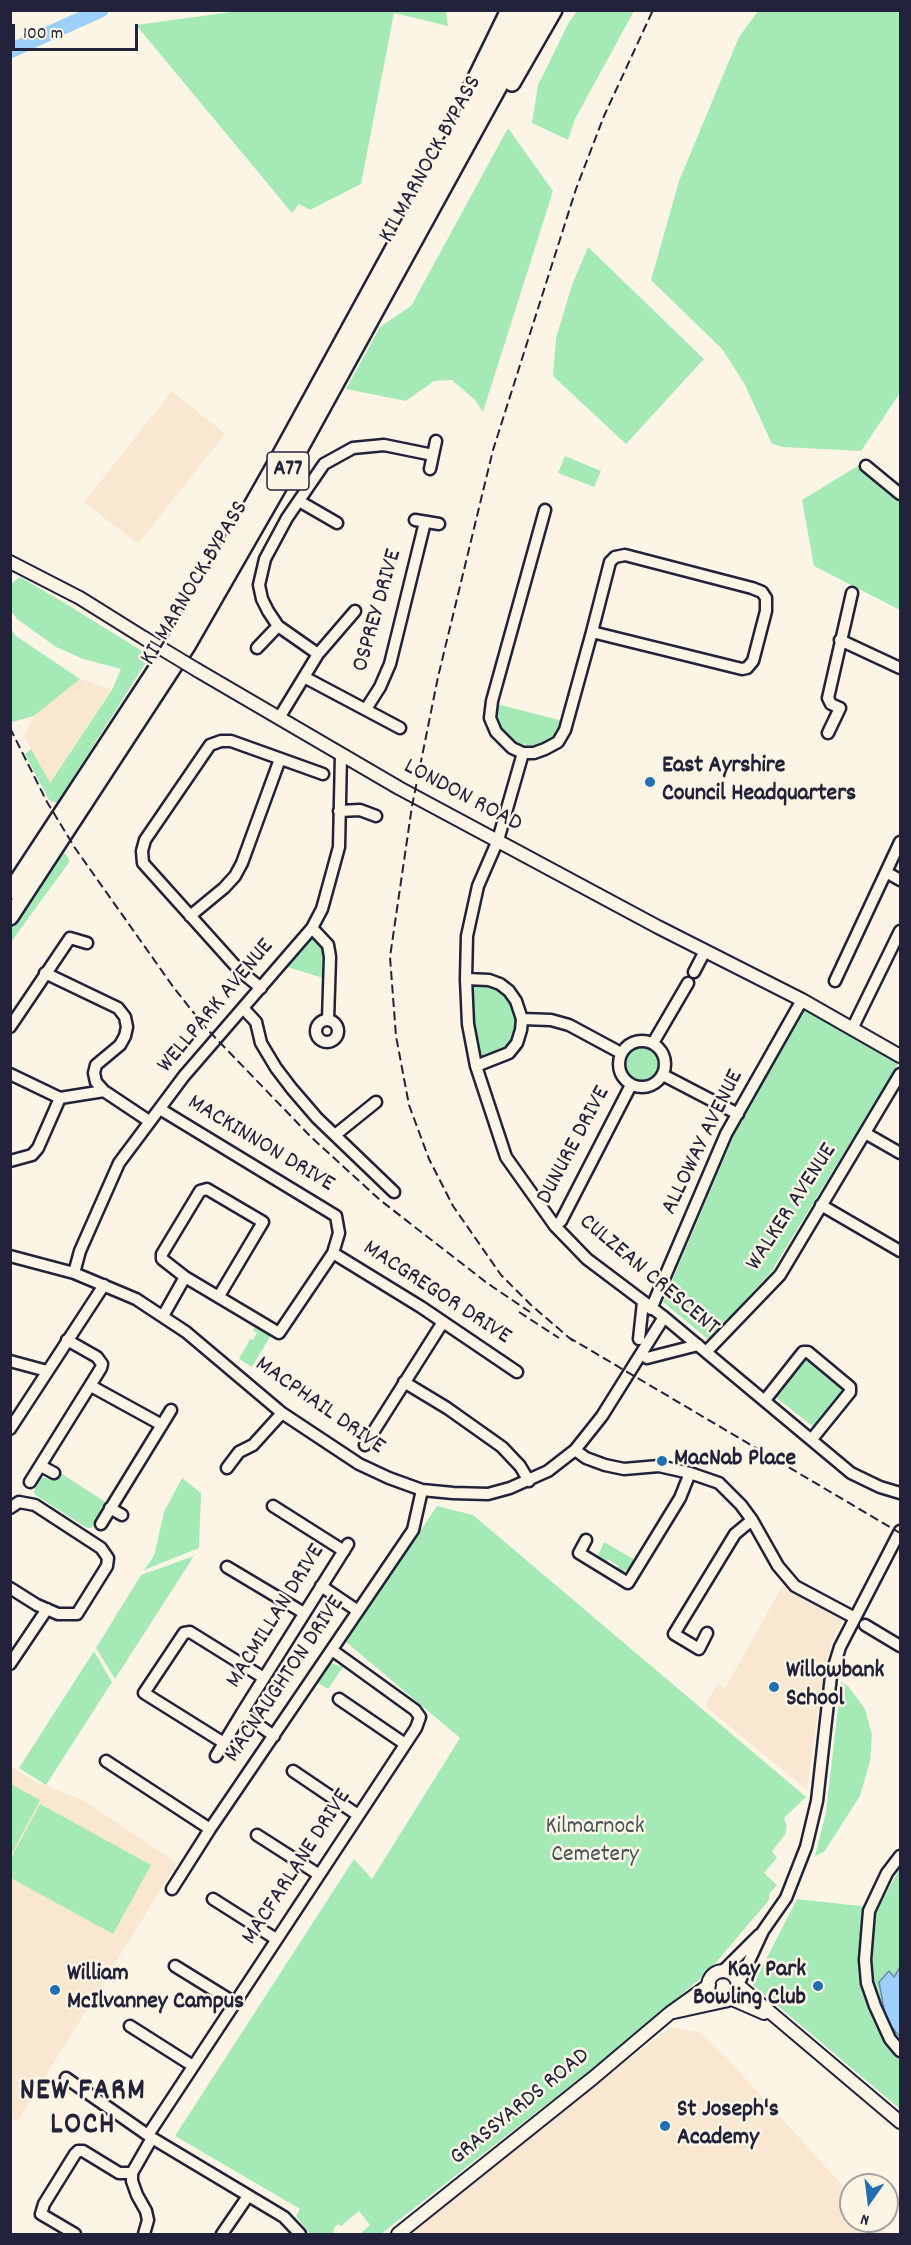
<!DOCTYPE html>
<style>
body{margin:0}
#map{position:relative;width:911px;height:2245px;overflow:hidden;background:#fcf5e5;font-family:Dekko,sans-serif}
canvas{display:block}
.frame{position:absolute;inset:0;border:12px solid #22223b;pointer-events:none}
.north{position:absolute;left:839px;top:2173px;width:60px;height:60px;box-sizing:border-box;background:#fcf5e5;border:2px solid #a5a1a1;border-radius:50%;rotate:194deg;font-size:16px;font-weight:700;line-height:24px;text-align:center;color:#22223b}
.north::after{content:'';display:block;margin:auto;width:21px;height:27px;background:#1f6fb2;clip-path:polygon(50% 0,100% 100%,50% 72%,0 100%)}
.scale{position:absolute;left:12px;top:24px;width:126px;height:27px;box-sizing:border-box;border:3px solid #22223b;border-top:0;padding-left:8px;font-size:18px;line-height:21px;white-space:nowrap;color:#22223b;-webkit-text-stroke:4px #fcf5e5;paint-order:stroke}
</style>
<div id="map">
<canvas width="911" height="2245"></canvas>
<div class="frame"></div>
<div class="north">N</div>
<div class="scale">100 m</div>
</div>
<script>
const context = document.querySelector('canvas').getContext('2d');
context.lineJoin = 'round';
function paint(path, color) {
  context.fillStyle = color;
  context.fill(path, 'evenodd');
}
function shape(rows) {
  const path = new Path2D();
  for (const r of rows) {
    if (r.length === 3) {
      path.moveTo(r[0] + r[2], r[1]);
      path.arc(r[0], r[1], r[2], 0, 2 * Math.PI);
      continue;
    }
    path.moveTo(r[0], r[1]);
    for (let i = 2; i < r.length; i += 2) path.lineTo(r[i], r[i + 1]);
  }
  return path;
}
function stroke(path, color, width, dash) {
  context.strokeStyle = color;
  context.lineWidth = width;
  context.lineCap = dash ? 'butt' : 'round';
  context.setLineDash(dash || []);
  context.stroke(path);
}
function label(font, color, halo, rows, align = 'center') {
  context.font = font + ' Dekko,sans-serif';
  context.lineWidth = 5;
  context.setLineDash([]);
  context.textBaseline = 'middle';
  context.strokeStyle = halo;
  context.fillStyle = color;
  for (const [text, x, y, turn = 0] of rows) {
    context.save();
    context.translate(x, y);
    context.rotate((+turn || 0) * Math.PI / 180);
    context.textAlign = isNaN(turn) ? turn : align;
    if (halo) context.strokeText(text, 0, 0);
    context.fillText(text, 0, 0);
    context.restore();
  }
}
paint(shape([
 [172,391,225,434,138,544,84,502],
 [80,679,112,690,49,784,24,736,34,716],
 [783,1585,843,1620,832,1642,823,1674,807,1790,705,1706,717,1684,725,1688],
 [10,1766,34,1781,85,1801,177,1863,18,2121,10,2117],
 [671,2027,699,2032,726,2057,851,2195,851,2221,875,2221,887,2234,398,2234]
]), '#f9e7d1');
paint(shape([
 [578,10,634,11,575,119,568,140,532,123,538,85,569,22],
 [239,11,446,11,448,26,394,13,361,184,310,210,299,204,292,213,136,25],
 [758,11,900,11,900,393,861,451,783,447,772,444,744,383,722,349,651,280,679,181,739,37],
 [508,128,553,191,483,412,475,400,452,380,434,381,406,401,346,389,380,327,411,306],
 [588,247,704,359,626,444,553,376,556,338,572,285],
 [565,456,601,471,594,487,558,473],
 [861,464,900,498,900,610,814,566,802,500],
 [20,577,68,605,150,656,57,803,49,800,25,754,31,749,50,783,112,690,121,669,83,659,56,647,17,619,11,611,11,584],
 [11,629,16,636,80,679,34,716,12,722,10,718],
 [497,704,563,721,556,735,544,743,532,746,521,744,513,741,503,732,496,719],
 [64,852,70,861,11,942,11,924,35,886],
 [309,937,317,939,322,947,323,978,284,966],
 [466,979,500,984,522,1019,517,1043,476,1066],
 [804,1008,900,1061,771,1272,709,1340,663,1302,733,1137],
 [642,1064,20],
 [256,1326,271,1335,252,1367,239,1359,250,1339,253,1340,257,1333,253,1330],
 [811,1360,844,1386,842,1397,816,1429,773,1395,800,1362],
 [59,1472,107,1503,91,1528,87,1528,37,1496,34,1493,34,1490,41,1477,53,1480],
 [182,1478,201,1493,199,1548,144,1570,154,1556,164,1512],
 [437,1506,473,1515,806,1797,784,1818,787,1826,785,1835,772,1851,777,1858,764,1873,777,1885,769,1894,769,1900,707,1973,603,2060,381,2234,363,2234,361,2233,370,2225,359,2211,341,2226,338,2224,334,2228,333,2234,310,2234,296,2216,300,2209,175,2136,354,1859,372,1879,460,1738,346,1642],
 [604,1542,635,1560,628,1569,623,1572,616,1570,618,1566,608,1559,605,1564,600,1561,598,1556],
 [194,1556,115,1679,96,1648,141,1575],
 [94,1651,112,1682,46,1785,19,1768],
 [328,1662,343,1667,328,1689,314,1680],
 [841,1682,848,1686,865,1709,872,1735,870,1761,860,1796,824,1852,815,1856,826,1812],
 [11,1784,40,1800,11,1855],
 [40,1804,151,1865,113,1934,11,1878,11,1858],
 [900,1868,900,2109,753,1985,797,1899,878,1908]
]), '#a5eab6');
const water = shape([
 [900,1967,900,2037,886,2020,879,1982,889,1971,894,1977,900,1967]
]);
paint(water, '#9cd0fa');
stroke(water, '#6b8aae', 1.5);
stroke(shape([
 [10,51,101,10]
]), '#9cd0fa', 15);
const minor = shape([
 [866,466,900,494],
 [430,469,436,441],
 [299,501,337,523],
 [545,510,492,701,490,718,496,732,512,748,523,753,534,753,545,749,558,742,565,730,592,632,610,562,615,557,625,555,752,588,762,592,766,598,766,611,753,661,747,668,742,669,592,632],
 [415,520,439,524],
 [840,640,900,668],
 [257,648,278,626],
 [318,654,278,626,268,611,262,599,259,585,265,559,287,518,324,464,353,448,384,445,433,455],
 [304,677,400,728],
 [366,709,380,687,390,664,425,522],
 [279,718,318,654,355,611],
 [828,733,840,708,831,704,828,698,852,593],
 [523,753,498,840,478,886,467,936,466,979,468,1024,476,1066,506,1157,555,1226,587,1259,664,1317,851,1473,880,1487,900,1493],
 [339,811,360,810,376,816],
 [886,872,900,880],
 [190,916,224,888,235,876,242,863,280,759],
 [312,928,328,945,330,957,328,1020],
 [694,972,705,951],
 [45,973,118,1008,125,1017,127,1027,125,1036,120,1045,96,1065,94,1073,96,1082,104,1091,149,1121],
 [466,979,489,980,500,984,509,991,516,1001,522,1019,521,1030,517,1043,509,1053,476,1066],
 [835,981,900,842],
 [261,988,240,971,143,863,142,851,145,840,210,745,221,741,231,741,323,774],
 [243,1008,256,1022,261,1043,276,1068,292,1089,317,1118,394,1192],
 [522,1019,551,1020,569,1025,621,1053],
 [327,1031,11],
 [10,1027,70,938,87,943],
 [852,1029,900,931],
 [642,1064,23],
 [653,1043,688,983],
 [10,1074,60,1098,104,1091],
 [663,1075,738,1114],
 [160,1109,336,1216,339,1233,333,1253,279,1333,185,1277,162,1259,162,1254,200,1191,207,1189,263,1222,219,1296],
 [865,1133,900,1153],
 [335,1135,376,1102],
 [10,1161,32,1155,38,1148,60,1098],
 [821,1205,900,1251],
 [555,1226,561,1221,631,1085],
 [333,1253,421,1307,517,1372],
 [10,1256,74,1273,136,1299,186,1332,282,1413,359,1464,389,1478,422,1490,453,1493,488,1494,510,1488,548,1471,575,1450,602,1416,664,1317],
 [74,1273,80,1251,119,1163,184,1076,312,928,322,909,339,847,341,754],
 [651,1309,726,1134,802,1000],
 [163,1316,185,1277],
 [639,1339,643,1302],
 [706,1352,780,1275,900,1074],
 [647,1358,698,1345],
 [10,1361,47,1371],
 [404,1382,447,1408,502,1447,520,1466,529,1481],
 [91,1386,162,1425],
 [765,1400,803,1352,808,1352,850,1387,850,1392,812,1439],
 [10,1429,104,1285],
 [365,1445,443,1322],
 [575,1450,586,1458,605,1465,624,1469,659,1466,690,1473,719,1483,741,1505,752,1520,778,1566,795,1586,855,1618],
 [41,1466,54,1473],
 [227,1468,239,1452,253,1445,282,1413],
 [30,1482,101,1368,102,1364,97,1357,67,1340],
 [273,1506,344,1551],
 [10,1508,19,1502,35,1505,101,1548,108,1558,107,1566,77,1614,58,1614,37,1605,10,1588],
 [110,1508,122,1515],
 [101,1524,171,1410],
 [586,1540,579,1553,628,1583,680,1498,690,1473],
 [227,1567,304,1613],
 [321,1586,358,1611],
 [865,1625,900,1646],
 [707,1633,699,1649,674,1634,735,1534,752,1520],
 [10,1664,47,1609],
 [339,1699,405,1744],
 [242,1713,348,1544],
 [224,1743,144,1693,184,1633,190,1632,264,1678],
 [216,1756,242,1713,274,1736],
 [106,1761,210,1829],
 [293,1771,358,1815],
 [257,1835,318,1874],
 [900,1856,887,1873,869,1911,865,1960,867,1983,875,2006,890,2039,900,2051],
 [172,1889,210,1829,413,1530,422,1490],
 [213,1899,276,1939],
 [175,1966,235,2003],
 [722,1972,759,1935],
 [738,1985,763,1931,786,1898,806,1847,817,1801,831,1676,840,1647,900,1531],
 [130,2026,193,2066],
 [66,2078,152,2138,284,2217,300,2234],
 [148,2135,416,1728,420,1717,415,1710,332,1650],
 [75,2234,41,2214,44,2204,75,2154,78,2151,83,2151,119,2173,132,2173],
 [144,2234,148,2220,146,2211,137,2195,132,2181,132,2173,152,2138],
 [222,2234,248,2196]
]);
const major = shape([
 [10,562,80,598,144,638],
 [197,670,399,788,658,927,802,1000,900,1056],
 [723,1986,15],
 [738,1985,900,2122],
 [732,1999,764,2013],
 [674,2012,724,2001],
 [398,2234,593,2078,670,2013,709,1985]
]);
const highway = shape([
 [512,83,554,10],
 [470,90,509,10],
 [10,892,178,636,275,465,524,10],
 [10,917,187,646,288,470,541,10]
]);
stroke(minor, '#22223b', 15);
stroke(major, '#22223b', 16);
stroke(highway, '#22223b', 20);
stroke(minor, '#fcf5e5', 10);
stroke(major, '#fcf5e5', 12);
stroke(highway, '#fcf5e5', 15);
stroke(shape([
 [10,728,47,802,75,848,174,988,205,1027,311,1137,380,1200,487,1283,530,1312],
 [519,1312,559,1338],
 [568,1337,900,1533],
 [573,1341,531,1305,501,1275,453,1206,429,1159,409,1105,396,1036,390,957,412,806,438,677,493,450,576,189,604,116,653,10]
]), '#22223b', 2, [9, 4.5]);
const majorBridge = shape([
 [144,638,197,670]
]);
stroke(majorBridge, '#22223b', 16, []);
stroke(majorBridge, '#fcf5e5', 12);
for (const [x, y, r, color] of [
 [650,782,6,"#1f6fb2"],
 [662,1461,6,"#1f6fb2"],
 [774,1687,6,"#1f6fb2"],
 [818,1986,6,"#1f6fb2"],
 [55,1990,6,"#1f6fb2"],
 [665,2126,6,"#1f6fb2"]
]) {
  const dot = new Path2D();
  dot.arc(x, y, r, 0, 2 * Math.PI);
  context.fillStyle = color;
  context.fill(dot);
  stroke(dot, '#fcf5e5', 2);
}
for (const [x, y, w] of [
 [288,471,42]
]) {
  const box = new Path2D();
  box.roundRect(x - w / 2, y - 19, w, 38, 4.5);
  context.fillStyle = '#fcf5e5';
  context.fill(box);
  stroke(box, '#22223b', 1.5);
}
label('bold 22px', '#22223b', null, [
 ["A77",288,471]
]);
label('24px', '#22223b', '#fcf5e5', [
 ["KILMARNOCK BYPASS",432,160,-61],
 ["KILMARNOCK BYPASS",196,584,-59],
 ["OSPREY DRIVE",379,611,-74],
 ["LONDON ROAD",462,797,28],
 ["WELLPARK AVENUE",217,1007,-50],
 ["ALLOWAY AVENUE",704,1143,-64],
 ["MACKINNON DRIVE",260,1145,31],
 ["DUNURE DRIVE",575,1146,-62],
 ["WALKER AVENUE",793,1208,-57],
 ["CULZEAN CRESCENT",648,1276,40],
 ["MACGREGOR DRIVE",436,1294,33],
 ["MACPHAIL DRIVE",319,1407,35],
 ["MACMILLAN DRIVE",277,1617,-58],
 ["MACNAUGHTON DRIVE",286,1680,-56],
 ["MACFARLANE DRIVE",298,1868,-57],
 ["GRASSYARDS ROAD",521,2108,-39]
]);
label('bold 24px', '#22223b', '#fcf5e5', [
 ["East Ayrshire",662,768],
 ["Council Headquarters",662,796],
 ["MacNab Place",674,1461],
 ["Willowbank",786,1673],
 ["School",786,1701],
 ["Kay Park",806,1972,"right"],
 ["Bowling Club",806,2000,"right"],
 ["William",67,1976],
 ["McIlvanney Campus",67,2004],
 ["St Joseph's",677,2112],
 ["Academy",677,2140]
], 'left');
label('24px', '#43545a', '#fcf5e5', [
 ["Kilmarnock",595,1829],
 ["Cemetery",595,1857]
]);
context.letterSpacing = '1.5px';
label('bold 30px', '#22223b', '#fcf5e5', [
 ["NEW FARM",83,2094],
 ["LOCH",83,2128]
]);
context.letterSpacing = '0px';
</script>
